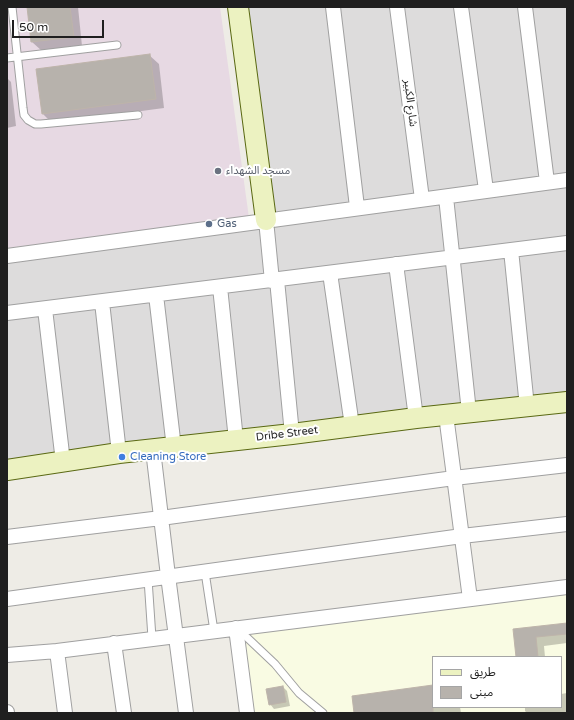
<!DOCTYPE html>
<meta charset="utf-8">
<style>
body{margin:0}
#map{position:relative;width:574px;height:720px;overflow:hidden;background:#eeece6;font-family:"Varela Round","Noto Sans Arabic",sans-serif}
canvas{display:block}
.frame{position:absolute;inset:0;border:8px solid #1f1f1f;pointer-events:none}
.legend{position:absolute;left:432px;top:656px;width:130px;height:52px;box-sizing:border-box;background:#fff;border:1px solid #a5a5a5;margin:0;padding:5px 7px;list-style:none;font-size:12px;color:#1f1f1f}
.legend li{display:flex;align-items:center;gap:8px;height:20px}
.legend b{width:20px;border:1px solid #a5a5a5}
.scale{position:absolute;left:12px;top:20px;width:92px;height:18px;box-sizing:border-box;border:2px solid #1f1f1f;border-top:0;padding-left:5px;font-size:12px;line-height:14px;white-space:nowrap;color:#1f1f1f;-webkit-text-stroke:3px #fff;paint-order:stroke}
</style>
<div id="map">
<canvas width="574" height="720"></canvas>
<div class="frame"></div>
<ul class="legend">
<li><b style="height:5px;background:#ecf2c1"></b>طريق</li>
<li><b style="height:11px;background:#b7b2ac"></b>مبنى</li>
</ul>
<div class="scale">50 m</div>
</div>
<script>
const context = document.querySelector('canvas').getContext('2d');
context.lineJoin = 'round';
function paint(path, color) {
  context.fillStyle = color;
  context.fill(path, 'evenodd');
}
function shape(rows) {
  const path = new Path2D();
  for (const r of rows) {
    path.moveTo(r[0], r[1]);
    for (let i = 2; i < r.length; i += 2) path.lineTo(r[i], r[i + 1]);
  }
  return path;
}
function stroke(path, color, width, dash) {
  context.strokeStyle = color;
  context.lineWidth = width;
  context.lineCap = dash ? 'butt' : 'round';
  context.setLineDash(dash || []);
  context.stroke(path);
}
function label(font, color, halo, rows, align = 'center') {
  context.font = font + ' "Varela Round","Noto Sans Arabic",sans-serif';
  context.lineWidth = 4;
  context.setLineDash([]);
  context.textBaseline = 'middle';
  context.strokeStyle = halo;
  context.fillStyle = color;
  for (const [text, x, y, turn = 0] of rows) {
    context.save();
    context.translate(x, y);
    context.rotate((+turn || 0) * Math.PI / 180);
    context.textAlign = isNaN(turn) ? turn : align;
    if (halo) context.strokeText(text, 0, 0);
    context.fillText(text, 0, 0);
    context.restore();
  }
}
paint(shape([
 [240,7,567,7,567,399,7,470,7,256,266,220]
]), '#dddcdc');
paint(shape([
 [7,7,220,7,249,218,7,248]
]), '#e7d9e3');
paint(shape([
 [567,587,567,713,249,713,237,628],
 [433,657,561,657,561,707,433,707]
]), '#f9fbe3');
paint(shape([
 [28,7,78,7,82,46,42,51,32,42],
 [149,55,159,64,164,108,52,123,43,114],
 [7,78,11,82,16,126,7,128],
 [567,624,567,643,544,646,545,657,517,657,514,630],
 [433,686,433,707,460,707,461,713,355,713],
 [283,687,287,691,290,706,274,709,270,704],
 [567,693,567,713,527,713,525,711,525,707,561,707,561,694]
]), '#0003');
const building = shape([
 [27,7,70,7,74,37,31,42,27,7],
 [150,54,156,99,42,114,36,69,150,54],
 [567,623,567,634,536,637,538,657,516,657,513,629,567,623],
 [433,685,433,713,354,713,352,696,433,685],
 [283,686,286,702,269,705,266,689,283,686]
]);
paint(building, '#b7b2ac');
stroke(building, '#beb4aa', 1);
const lane = shape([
 [12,7,23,108,24,115,28,120,35,124,41,124,138,115],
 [7,58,117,45],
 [205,572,214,631],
 [148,579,152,638],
 [238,629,275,664,299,693,323,713]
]);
const street = shape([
 [333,7,357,207],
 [397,7,422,199],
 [461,7,486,190],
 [525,7,547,182],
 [446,197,469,412],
 [266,220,272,281],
 [511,250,527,407],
 [7,256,567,180],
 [396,264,416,418],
 [330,273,352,426],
 [277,280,292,434],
 [220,287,236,440],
 [156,295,174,448],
 [102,302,119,453],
 [45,309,63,462],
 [7,313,567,243],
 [446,415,470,599],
 [153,450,168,576,186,713],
 [7,537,161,518,454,478,567,465],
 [7,599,462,536,567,524],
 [236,628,247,713],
 [114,643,124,713],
 [57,651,65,713],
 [7,655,57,651,567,587],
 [7,712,7,713]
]);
const secondary = shape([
 [238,7,266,220],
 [7,470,119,453,292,434,416,418,567,402]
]);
stroke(lane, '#a0a0a0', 9);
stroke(street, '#a0a0a0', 16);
stroke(secondary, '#5a6913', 22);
stroke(lane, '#fff', 7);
stroke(street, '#fff', 14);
stroke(secondary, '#ecf2c1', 20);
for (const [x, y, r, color] of [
 [218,171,4,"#6b7280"],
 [209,224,4,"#5c6f8a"],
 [122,457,4,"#3f7fe0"]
]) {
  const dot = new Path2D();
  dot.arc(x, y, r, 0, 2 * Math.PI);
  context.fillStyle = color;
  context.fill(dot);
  stroke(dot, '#fff', 1.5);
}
label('11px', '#1f1f1f', '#fff', [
 ["شارع الكبير",410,103,83],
 ["Dribe Street",287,434,-7]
]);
label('11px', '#5b616d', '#fff', [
 ["مسجد الشهداء",226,171]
], 'left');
label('11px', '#4e5e75', '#fff', [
 ["Gas",217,224]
], 'left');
label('11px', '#366cbe', '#fff', [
 ["Cleaning Store",130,457]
], 'left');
</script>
